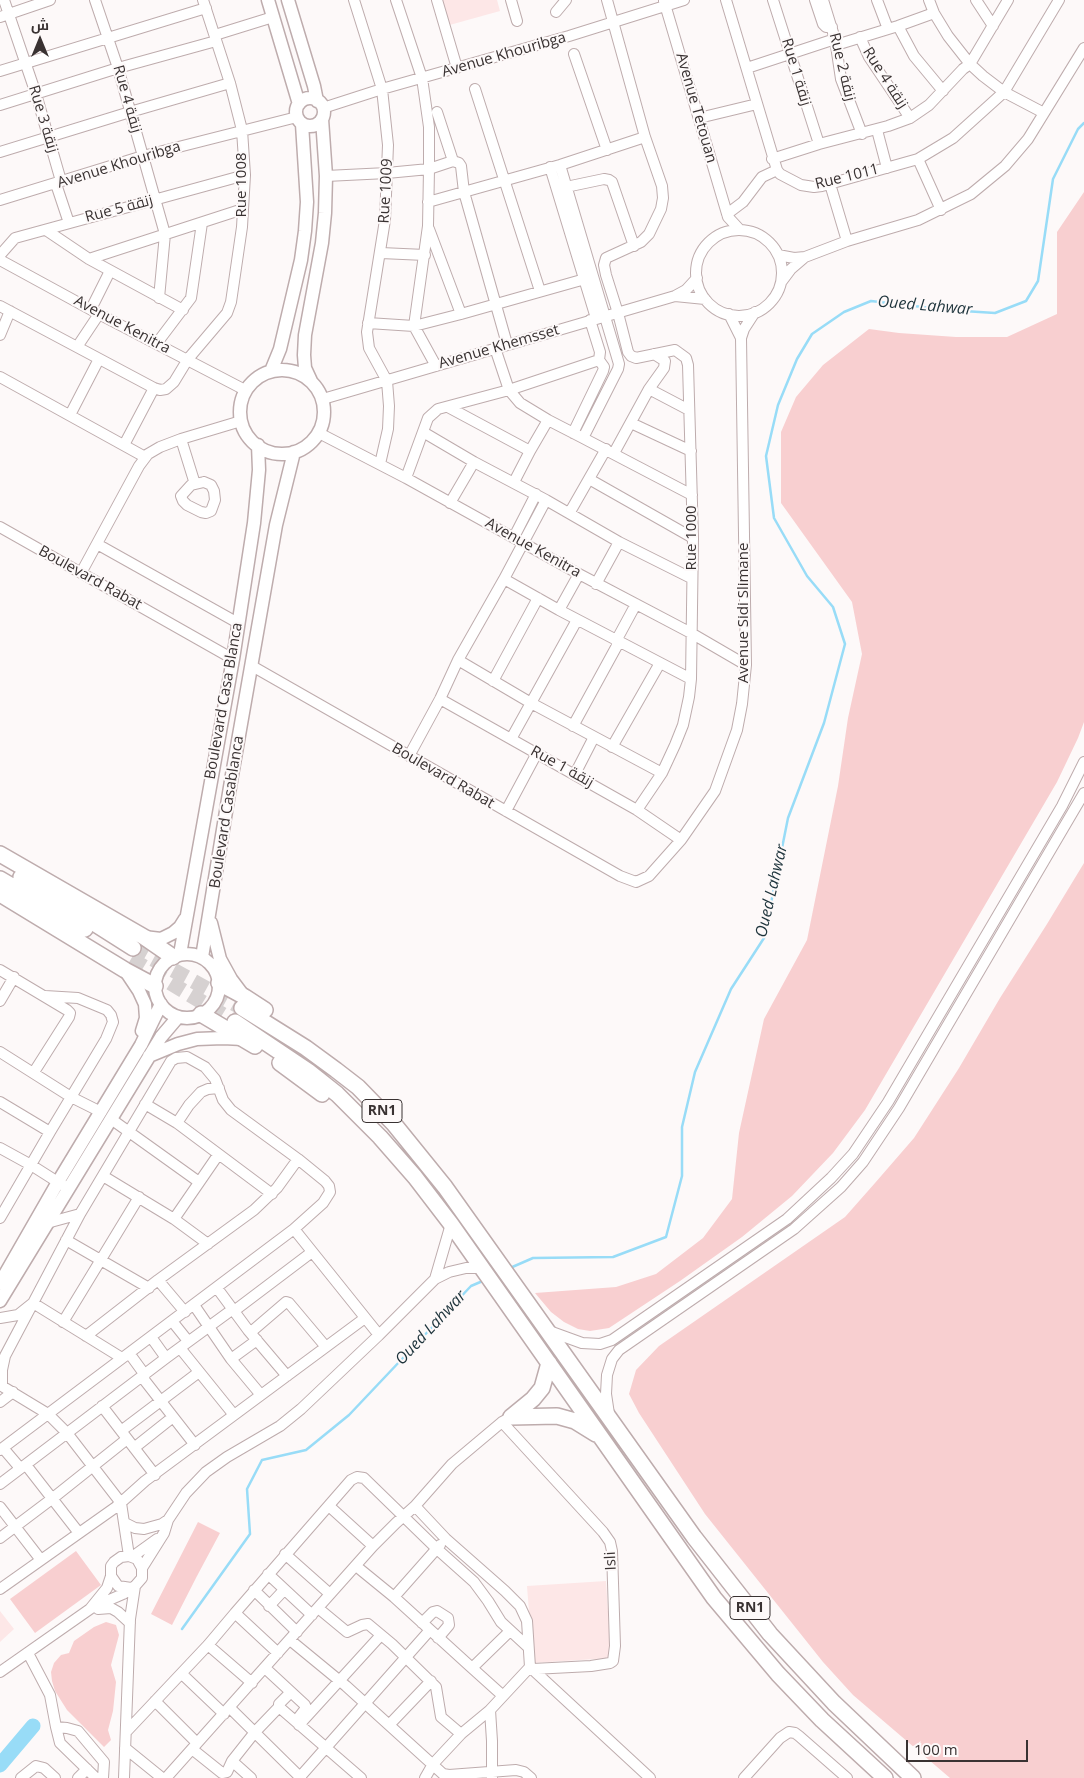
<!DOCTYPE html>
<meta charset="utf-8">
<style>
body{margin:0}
#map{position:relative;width:1084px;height:1778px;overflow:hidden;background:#fdf9f9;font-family:"Open Sans",Cairo,sans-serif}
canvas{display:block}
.north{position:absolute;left:15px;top:15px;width:50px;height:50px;-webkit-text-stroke:4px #fdf9f9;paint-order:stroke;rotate:0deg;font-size:14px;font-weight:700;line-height:20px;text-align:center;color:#393232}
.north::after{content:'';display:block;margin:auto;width:18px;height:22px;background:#393232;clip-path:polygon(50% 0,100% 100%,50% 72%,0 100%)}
.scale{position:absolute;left:906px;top:1740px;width:122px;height:22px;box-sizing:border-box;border:2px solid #393232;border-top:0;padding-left:6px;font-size:15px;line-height:18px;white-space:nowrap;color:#393232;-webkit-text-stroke:4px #fdf9f9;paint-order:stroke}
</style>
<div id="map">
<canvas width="1084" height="1778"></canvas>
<div class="north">ش</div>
<div class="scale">100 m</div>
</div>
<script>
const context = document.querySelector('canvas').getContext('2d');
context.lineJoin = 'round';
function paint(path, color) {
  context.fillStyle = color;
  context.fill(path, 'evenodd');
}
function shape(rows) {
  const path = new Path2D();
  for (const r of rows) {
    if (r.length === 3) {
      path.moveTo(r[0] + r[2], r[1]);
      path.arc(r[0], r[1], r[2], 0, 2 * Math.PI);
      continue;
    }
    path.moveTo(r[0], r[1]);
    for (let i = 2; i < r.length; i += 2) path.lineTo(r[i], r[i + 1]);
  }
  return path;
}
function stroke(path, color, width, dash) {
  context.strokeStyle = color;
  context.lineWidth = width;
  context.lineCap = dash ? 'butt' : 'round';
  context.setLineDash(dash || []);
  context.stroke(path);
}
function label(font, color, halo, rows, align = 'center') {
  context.font = font + ' "Open Sans",Cairo,sans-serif';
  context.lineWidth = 4;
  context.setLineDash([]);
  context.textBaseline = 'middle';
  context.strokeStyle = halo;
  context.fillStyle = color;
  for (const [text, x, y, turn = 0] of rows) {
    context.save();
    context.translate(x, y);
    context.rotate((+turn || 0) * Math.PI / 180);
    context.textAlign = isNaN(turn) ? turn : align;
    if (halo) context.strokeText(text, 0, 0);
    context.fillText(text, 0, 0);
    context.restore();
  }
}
paint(shape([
 [438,0,497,0,500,11,446,26],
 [606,1581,611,1658,533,1663,527,1586],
 [0,1611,14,1629,0,1642]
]), '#fde7e7');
paint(shape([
 [1084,192,1084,722,1078,738,1057,782,865,1110,833,1153,792,1196,742,1237,680,1281,609,1328,590,1331,578,1329,564,1322,551,1312,535,1293,616,1287,656,1274,703,1238,732,1199,739,1133,764,1019,807,940,838,786,848,718,862,654,852,602,781,503,781,432,796,397,823,365,869,329,899,333,956,337,1007,337,1057,314,1057,232],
 [1084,863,1084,1778,950,1778,853,1695,823,1662,705,1514,639,1413,629,1394,636,1370,659,1346,845,1217,875,1183,914,1138,959,1068,1000,998,1047,924],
 [198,1522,220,1533,197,1576,185,1570,197,1576,172,1625,151,1614],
 [76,1551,101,1585,35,1633,10,1599],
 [106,1622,116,1625,119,1635,111,1665,116,1682,113,1711,108,1730,111,1740,104,1747,67,1710,55,1691,52,1681,51,1672,54,1663,61,1655,69,1653,74,1641,94,1627]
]), '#f8cfd0');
stroke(shape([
 [510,1268,533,1258,613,1257,666,1237,682,1176,682,1127,695,1072,731,989,764,938,788,818,824,723,845,644,833,607,807,576,774,518,766,456,778,405,797,359,812,334,844,312,871,301,948,310,995,313,1026,301,1038,281,1053,179,1078,129,1084,123],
 [182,1629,250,1534,247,1489,262,1460,306,1450,349,1415,471,1286,485,1280]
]), '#98dcf7', 2.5);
stroke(shape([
 [0,1765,33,1726]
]), '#98dcf7', 15);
stroke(shape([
 [133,948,242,1008],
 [131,959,235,1022]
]), '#d6d1d1', 15, [15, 8]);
const minor = shape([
 [4,0,36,94,61,181],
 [95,0,118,68,165,234,159,298],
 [354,0,382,89,388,145,385,220,367,332,369,348,387,381,389,406,388,429,380,464],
 [437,0,457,68],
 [511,0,517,21],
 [607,0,645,137,662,186,663,198,661,209,649,234,641,242,606,258,604,265,606,275,618,313,628,352,631,356,636,358,675,350,686,358,688,365,693,538,691,679,689,697,683,725,675,745,662,773,637,810],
 [726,0,777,170,780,174,801,185,814,187,822,186,918,159,953,138,1004,92,1059,0],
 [773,0,819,144],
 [815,0,823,24,826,27,832,27],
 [823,0,835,39,841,79,862,134],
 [877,0,888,29],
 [929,0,934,13,948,36,970,64,983,76,1004,92,1044,113],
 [976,0,993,26],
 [664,1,728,217,740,230],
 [556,12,566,0],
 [0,17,50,0],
 [898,26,914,56,943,91],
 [215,35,273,17],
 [860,37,869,57,910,118],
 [836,45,898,26,934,13],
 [574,54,607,150],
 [747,68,835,39],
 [0,71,206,8],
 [475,89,540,291],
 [0,105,118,68,216,41],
 [323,108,382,89,569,36,684,0],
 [699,118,757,104],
 [877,130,887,168],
 [0,152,130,112,230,83],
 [772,159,819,144,888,126,910,118,929,105,963,69,970,64,1008,0],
 [918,159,941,210],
 [453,161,459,163,461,166,464,192,507,344],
 [560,165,619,364,618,369,583,438,692,495],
 [550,167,596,318],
 [326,176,387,173,429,169,429,127,422,78,396,0],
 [56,184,69,223],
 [830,184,847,241],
 [566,187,604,179,609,180,612,182,634,246],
 [0,200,143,156,297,117],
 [428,202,560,165,645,137],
 [727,214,743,202,762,177,777,170],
 [429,229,461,314],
 [46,230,89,259,183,310],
 [739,273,43],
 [381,253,425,255],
 [0,255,15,238,245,175],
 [778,255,794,258,805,257,847,241,918,220,971,194,1005,166,1028,139,1084,48],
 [89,259,243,209],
 [0,260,99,314,245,390],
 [782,281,791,269,805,257],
 [675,296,705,299],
 [0,306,154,388,160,390,166,389,174,382,188,359,227,313,231,302,242,227,245,175,242,130,230,83,203,0],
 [91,309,110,271],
 [368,323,414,326,461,314,585,279],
 [0,335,10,311],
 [741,338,744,329,755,312],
 [157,343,191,298,202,223],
 [77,347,99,314],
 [495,348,509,390,520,403,548,420,583,438],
 [436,366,414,326,428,226,429,169,453,161,437,112],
 [0,377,145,457],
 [649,389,689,410],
 [323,399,675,296,686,290,697,278],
 [448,407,530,451,548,420],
 [70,415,99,359],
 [631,423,691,451],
 [423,432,474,462,546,500],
 [319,433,406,478,579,574,691,633,746,665],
 [573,433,603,371,604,367,599,360],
 [181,439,195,484],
 [124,445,154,388],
 [614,453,649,389,664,368,665,361,654,354],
 [406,478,428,418,438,409,509,390,599,360,600,352,590,320],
 [589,479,693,538],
 [204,482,211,485,214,491,215,500,211,511,206,513,201,512,187,505,183,501,181,496,191,485,204,482],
 [514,482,530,451],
 [450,503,474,462],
 [570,512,606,449],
 [0,527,233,659],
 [514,537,536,494],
 [97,544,238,623],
 [81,573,139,466,148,454,160,447,181,439,241,421],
 [504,579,559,610,691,679],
 [596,584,619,542],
 [559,610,579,574],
 [616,641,636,604],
 [458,660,531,703,662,773],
 [252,666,620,876,636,882,649,876,681,840,715,791,737,730,742,704,746,665,741,338,729,314],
 [493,681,538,598],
 [440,699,637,810,681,840],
 [573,726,619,642],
 [511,739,577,620],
 [612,747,660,663],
 [409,756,440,699,458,660,504,579,546,500,619,542,691,578],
 [575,774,594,737],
 [506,811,537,753],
 [0,970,67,1010,70,1013,69,1017,34,1072],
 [0,1001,14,977],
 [0,1052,71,1097,101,1112],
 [0,1102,50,1132,106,1039,113,1022,111,1015,107,1010,78,998,45,996],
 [145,1104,177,1123,272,1194],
 [111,1119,199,1182],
 [177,1123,189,1105,201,1092,208,1089,219,1088],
 [0,1148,31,1165,64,1186],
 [103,1176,174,1219,208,1244],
 [0,1218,50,1132],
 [174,1219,218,1155],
 [47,1223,80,1214],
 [294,1229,379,1335],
 [66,1240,149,1288],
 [435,1279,451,1224],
 [158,1280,185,1312],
 [217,1288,248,1330,287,1376],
 [194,1305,231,1359,261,1395],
 [234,1311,312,1252],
 [0,1318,18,1315,33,1303,80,1214,171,1061,176,1058,187,1057,205,1067,215,1079,223,1100,231,1110,298,1159,325,1181,329,1186,330,1192,323,1203,294,1229,0,1450],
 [172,1321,188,1341],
 [63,1322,139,1197],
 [549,1331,582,1343,600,1344,612,1340,787,1219,831,1178,853,1154,888,1102,1062,806,1084,762],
 [251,1332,286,1302,289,1303,326,1347],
 [86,1336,158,1280,254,1210,277,1188,298,1159],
 [151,1337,166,1358],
 [180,1348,234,1415],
 [129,1353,145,1375],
 [231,1359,257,1340],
 [142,1377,195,1445],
 [0,1385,48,1414,67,1433,121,1503,129,1556],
 [2,1386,2,1370,5,1356,33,1303,122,1358],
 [0,1402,13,1392],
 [102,1406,155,1475],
 [609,1414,606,1394,607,1375,612,1359,619,1350,794,1229,841,1187,863,1162,899,1108,1084,793],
 [502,1422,603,1532,610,1542,612,1551,615,1646,613,1661,610,1663,591,1666,533,1669],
 [121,1431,199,1372],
 [3,1448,20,1468],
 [134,1448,173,1417],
 [26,1465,79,1533],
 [0,1484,166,1358,233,1309],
 [329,1506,373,1546],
 [415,1506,446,1539,505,1591,520,1606,527,1621,530,1667,650,1778],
 [0,1507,41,1560],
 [125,1523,135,1528,144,1529,162,1524,168,1520],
 [0,1538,53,1498,127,1439],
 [285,1554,330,1594],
 [132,1557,157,1539],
 [356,1566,394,1597,472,1668,510,1631],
 [142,1568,164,1533,168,1520,186,1493,206,1472,227,1457,280,1426,301,1409,379,1335,435,1279,449,1272,466,1268,481,1268],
 [268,1574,312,1615],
 [0,1589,116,1507,145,1481,365,1318],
 [254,1590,297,1632],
 [394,1597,440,1545],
 [269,1606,284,1590],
 [93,1607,123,1594,135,1586,142,1578,142,1568,137,1559,129,1556,121,1557,114,1562,111,1566,111,1576,118,1586,131,1588],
 [318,1608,347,1632,362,1625,368,1624,392,1644,436,1687,441,1717,461,1734],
 [98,1609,111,1608,118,1612,130,1623],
 [422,1623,433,1612,437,1611,448,1618,449,1625,438,1638],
 [290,1640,346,1686,443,1774,449,1775,516,1770,524,1772,531,1778],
 [208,1645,252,1683],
 [28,1653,50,1695,56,1727,67,1728,78,1731,104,1762,103,1778],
 [278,1653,235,1613,351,1480,357,1477,364,1478,437,1549,474,1582,488,1601,501,1622,527,1646],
 [265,1668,305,1705,306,1708,299,1717],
 [472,1668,502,1695],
 [0,1672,90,1609,107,1588,111,1576],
 [182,1674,224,1714],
 [291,1692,279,1704,279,1707,361,1778],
 [155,1701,197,1743],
 [230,1708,301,1778],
 [299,1725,381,1635],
 [389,1725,431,1681],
 [56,1727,60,1743,96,1778],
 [126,1732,208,1645,235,1613],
 [125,1748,162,1778],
 [192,1749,222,1773,227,1772,232,1761],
 [21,1778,36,1766,44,1768,55,1778],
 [78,1778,87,1769],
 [124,1778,130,1619,135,1586],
 [166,1778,373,1546,396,1523,415,1506,452,1464,502,1422,511,1417],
 [251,1778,232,1761,255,1732,279,1707],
 [299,1778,430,1630],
 [425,1778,433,1764,461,1734,490,1710],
 [492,1778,492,1741,490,1710,530,1667],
 [744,1778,780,1738,789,1732,795,1733,799,1736,847,1778]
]);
const major = shape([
 [268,0,299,104],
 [288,0,314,86,317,101],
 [310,112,14],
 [282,412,42],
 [271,371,280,349,301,260,305,231,307,202,302,124],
 [311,381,305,368,304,355,305,335,322,243,325,213,326,176,322,119],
 [211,923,220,959,231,979,243,995],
 [144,937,161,939,173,933,180,927,185,919],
 [180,954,233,659,254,523,259,470,258,445],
 [187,986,32],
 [202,957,232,775,276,525,294,452],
 [125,970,139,991,145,1004,146,1018,142,1031],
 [149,1056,178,1044,197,1039,223,1038,243,1039],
 [0,1283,58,1182,141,1045,161,1004],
 [0,1301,161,1037,178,1017]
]);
const highway = shape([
 [0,854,144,937,173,957],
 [21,877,133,948],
 [0,879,85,929],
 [0,894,125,970,155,986],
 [219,983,245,997,265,1010],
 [242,1008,306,1048,336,1070,358,1087,394,1124,445,1187,694,1537,770,1634,834,1703,913,1778],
 [201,1014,255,1046],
 [235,1022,308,1071,337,1094,380,1137,415,1177,451,1224,714,1598,778,1674,822,1720,885,1778],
 [280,1063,322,1094],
 [511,1417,557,1416,575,1421,596,1434],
 [511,1417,533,1399,542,1388,549,1363]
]);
stroke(minor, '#beacad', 12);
stroke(major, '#beacad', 15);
stroke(highway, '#beacad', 18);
stroke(minor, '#fff', 10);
stroke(major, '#fff', 12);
stroke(highway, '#fff', 15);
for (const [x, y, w] of [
 [382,1111,40],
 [750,1608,40]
]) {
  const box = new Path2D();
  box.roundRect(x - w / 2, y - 11.5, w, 23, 4);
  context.fillStyle = '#fdf9f9';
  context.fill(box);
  stroke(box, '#393232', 1);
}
label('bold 14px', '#393232', null, [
 ["RN1",382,1111],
 ["RN1",750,1608]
]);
label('15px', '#393232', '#fdf9f9', [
 ["Avenue Khouribga",504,55,-16],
 ["Rue 2 زنقة",842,67,76],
 ["Rue 1 زنقة",796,72,73],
 ["Rue 4 زنقة",885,78,57],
 ["Rue 4 زنقة",127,99,74],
 ["Avenue Tetouan",696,108,74],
 ["Rue 3 زنقة",43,119,73],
 ["Avenue Khouribga",119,165,-17],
 ["Rue 1011",847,177,-14],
 ["Rue 1008",242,185,-90],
 ["Rue 1009",386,191,-87],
 ["Rue 5 زنقة",119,209,-15],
 ["Avenue Kenitra",122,325,28],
 ["Avenue Khemsset",499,347,-16],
 ["Rue 1000",692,538,-90],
 ["Avenue Kenitra",533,548,29],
 ["Boulevard Rabat",90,578,29],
 ["Avenue Sidi Slimane",744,613,-90],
 ["Boulevard Casa Blanca",224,701,-80],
 ["Rue 1 زنقة",562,767,29],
 ["Boulevard Rabat",443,776,30],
 ["Boulevard Casablanca",227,812,-81],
 ["Isli",611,1561,-93]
]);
label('italic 16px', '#1d333b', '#fdf9f9', [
 ["Oued Lahwar",925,306,5],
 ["Oued Lahwar",772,891,-77],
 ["Oued Lahwar",431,1328,-47]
]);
</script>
